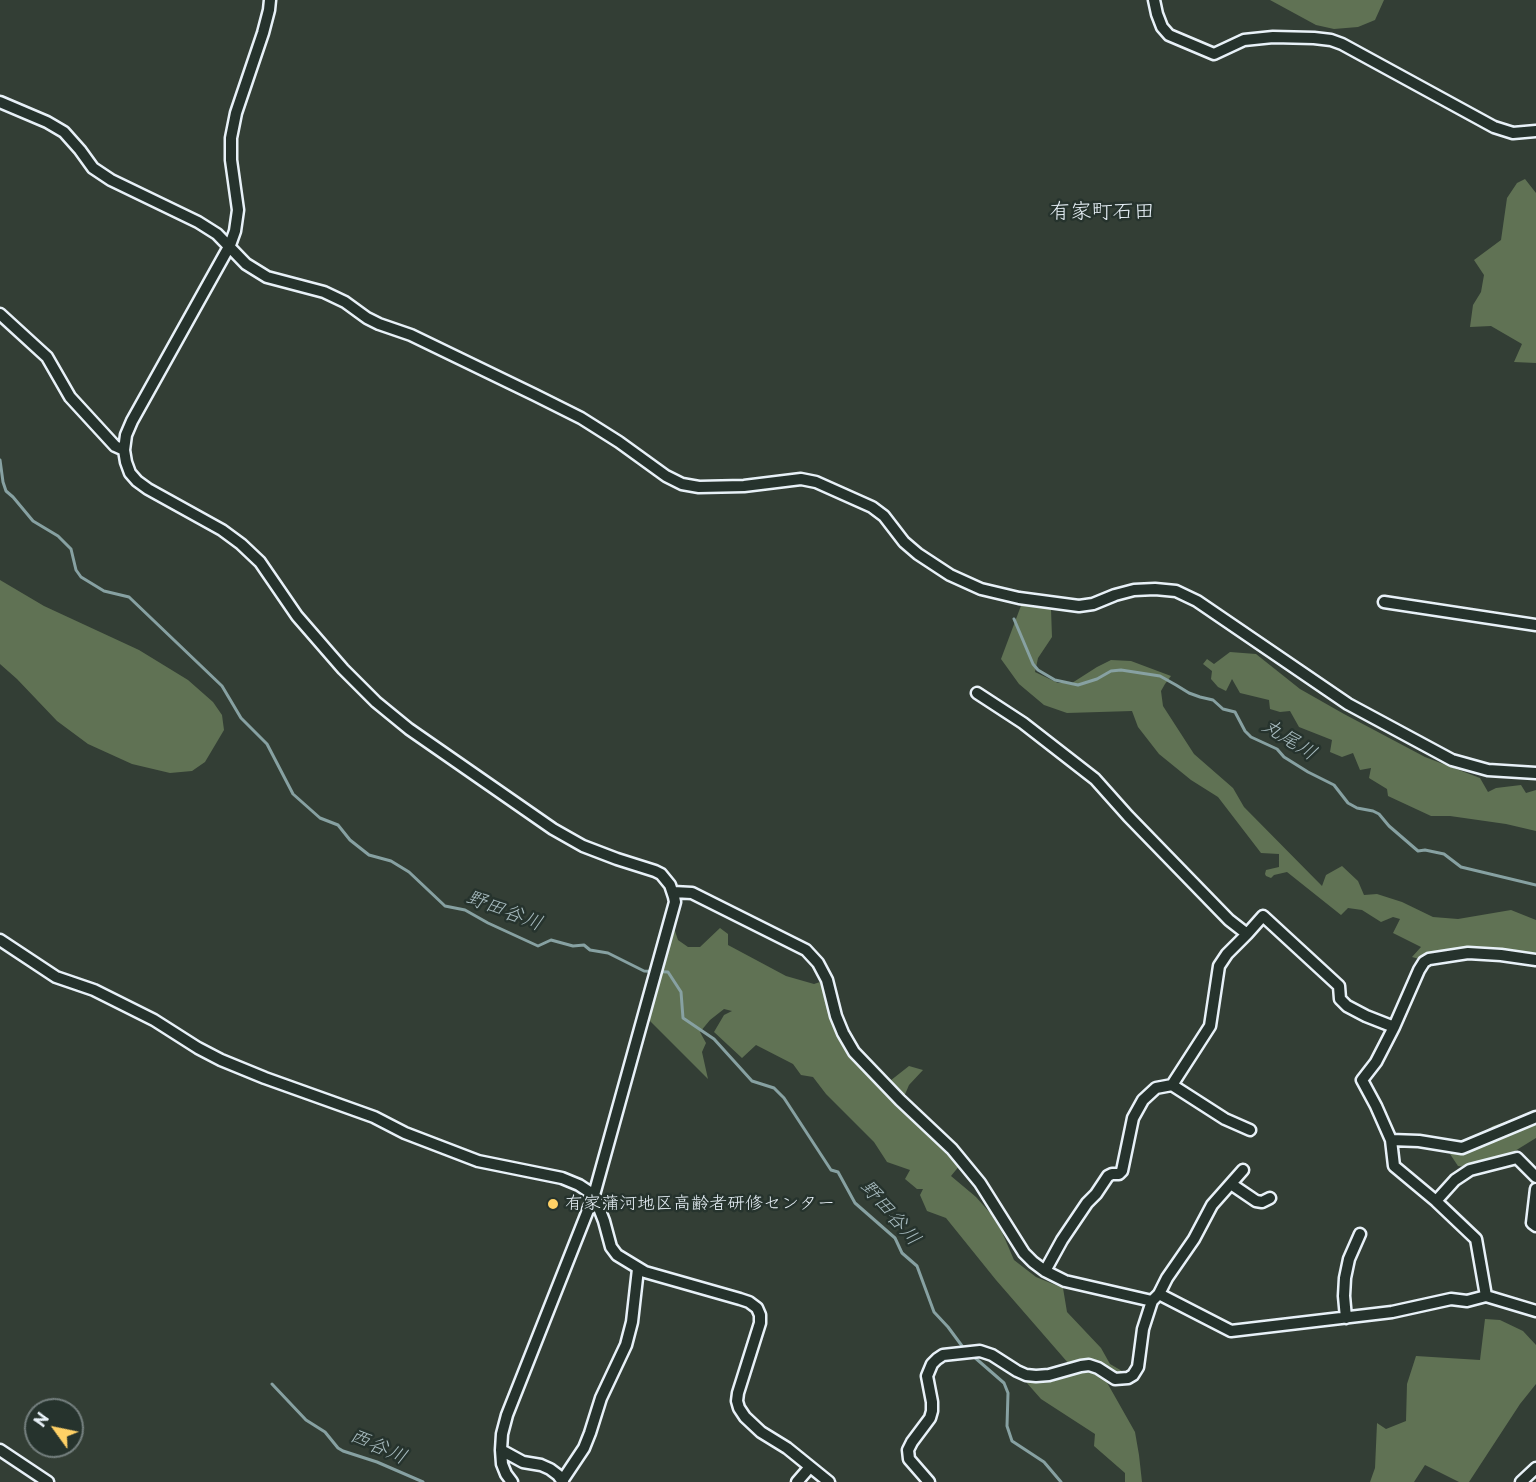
<!DOCTYPE html>
<meta charset="utf-8">
<style>
body{margin:0}
#map{position:relative;width:1536px;height:1482px;overflow:hidden;background:#333e35;font-family:"Playpen Sans",sans-serif}
canvas{display:block}
.north{position:absolute;left:24px;top:1398px;width:60px;height:60px;box-sizing:border-box;background:#26332d;border:2px solid #747f7e;border-radius:50%;rotate:303deg;font-size:16px;font-weight:700;line-height:24px;text-align:center;color:#e8f1f8}
.north::after{content:'';display:block;margin:auto;width:21px;height:27px;background:#ffd166;clip-path:polygon(50% 0,100% 100%,50% 72%,0 100%)}
</style>
<div id="map">
<canvas width="1536" height="1482"></canvas>
<div class="north">N</div>
</div>
<script>
const context = document.querySelector('canvas').getContext('2d');
context.lineJoin = 'round';
function paint(path, color) {
  context.fillStyle = color;
  context.fill(path, 'evenodd');
}
function shape(rows) {
  const path = new Path2D();
  for (const r of rows) {
    path.moveTo(r[0], r[1]);
    for (let i = 2; i < r.length; i += 2) path.lineTo(r[i], r[i + 1]);
  }
  return path;
}
function stroke(path, color, width, dash) {
  context.strokeStyle = color;
  context.lineWidth = width;
  context.lineCap = dash ? 'butt' : 'round';
  context.setLineDash(dash || []);
  context.stroke(path);
}
function label(font, color, halo, rows, align = 'center') {
  context.font = font + ' "Playpen Sans","Klee One",sans-serif';
  context.lineWidth = 5;
  context.setLineDash([]);
  context.textBaseline = 'middle';
  context.strokeStyle = halo;
  context.fillStyle = color;
  for (const [text, x, y, turn = 0] of rows) {
    context.save();
    context.translate(x, y);
    context.rotate((+turn || 0) * Math.PI / 180);
    context.textAlign = isNaN(turn) ? turn : align;
    if (halo) context.strokeText(text, 0, 0);
    context.fillText(text, 0, 0);
    context.restore();
  }
}
paint(shape([
 [1270,0,1384,0,1375,20,1358,27,1334,29,1316,25],
 [1525,179,1536,193,1536,363,1514,362,1522,344,1491,326,1470,327,1473,305,1481,292,1484,275,1474,260,1501,240,1507,198,1517,183],
 [0,580,44,606,139,650,188,680,213,702,222,715,224,730,205,762,192,771,170,773,132,764,88,744,57,721,17,679,0,664],
 [1022,603,1051,609,1052,637,1038,658,1035,672,1058,683,1072,683,1097,667,1111,660,1131,661,1171,676,1165,684,1161,691,1163,706,1194,754,1233,788,1244,807,1322,886,1326,875,1342,866,1358,881,1364,895,1377,894,1402,902,1433,917,1458,919,1511,910,1536,920,1536,966,1518,956,1468,948,1444,952,1419,959,1412,957,1421,947,1393,933,1400,919,1393,917,1381,922,1362,910,1348,908,1341,915,1287,872,1274,875,1271,878,1266,876,1265,874,1266,870,1279,867,1279,854,1261,853,1218,797,1191,780,1159,754,1138,727,1132,711,1067,713,1044,705,1019,684,1001,659],
 [1230,652,1256,654,1300,689,1344,714,1425,757,1480,778,1488,792,1496,788,1521,785,1526,793,1536,790,1536,831,1506,824,1450,816,1431,816,1388,796,1387,789,1369,778,1371,768,1360,770,1353,753,1342,757,1330,752,1332,740,1299,727,1290,711,1280,712,1270,709,1269,700,1240,693,1232,679,1226,691,1218,687,1211,679,1212,671,1203,664,1207,659,1214,664],
 [674,928,678,940,688,947,700,947,720,928,728,934,728,945,786,976,814,984,823,981,853,1055,881,1088,909,1066,923,1070,909,1085,900,1106,944,1146,960,1165,951,1176,976,1197,991,1214,1002,1232,1014,1260,1036,1277,1063,1288,1067,1312,1101,1348,1110,1364,1127,1374,1118,1375,1112,1373,1105,1379,1135,1432,1139,1455,1142,1482,1125,1482,1125,1473,1094,1446,1095,1434,1041,1399,1026,1382,1051,1382,1073,1375,1069,1364,996,1280,946,1218,927,1211,920,1195,923,1189,917,1189,905,1179,910,1170,887,1162,874,1142,826,1094,813,1077,801,1075,793,1064,756,1045,742,1058,714,1032,724,1015,732,1011,724,1009,710,1020,700,1032,706,1043,702,1052,708,1079,647,1018],
 [1536,1116,1536,1138,1484,1170,1458,1166,1450,1154,1493,1126,1511,1120],
 [1485,1319,1500,1320,1523,1331,1536,1345,1536,1384,1520,1404,1469,1482,1459,1482,1425,1465,1414,1482,1370,1482,1375,1468,1377,1423,1386,1429,1406,1421,1407,1384,1416,1356,1480,1360]
]), '#607254');
stroke(shape([
 [0,460,3,482,6,491,13,497,33,521,58,536,71,549,76,570,81,577,104,591,129,597,222,686,241,718,267,744,293,794,320,818,338,825,350,840,369,855,391,861,409,872,445,906,465,910,488,923,538,946,551,940,573,946,584,945,590,950,608,953,644,971,668,972,681,992,683,1018,714,1039,752,1081,774,1088,784,1098,831,1170,838,1172,855,1203,895,1238,902,1253,917,1266,934,1312,948,1327,965,1350],
 [1014,619,1033,664,1038,670,1055,680,1078,685,1097,679,1111,671,1121,670,1160,676,1176,685,1189,693,1200,697,1213,700,1223,709,1235,712,1245,731,1251,737,1277,749,1284,757,1308,772,1334,785,1348,803,1357,808,1373,811,1379,814,1389,826,1418,851,1425,850,1444,854,1461,867,1536,885],
 [973,1356,1004,1383,1008,1393,1007,1426,1012,1441,1044,1462,1061,1482],
 [272,1384,306,1420,325,1432,338,1448,343,1451,377,1462,423,1482]
]), '#87a1a2', 3);
const minor = shape([
 [270,0,269,10,263,33,236,113,231,138,231,160,238,210,235,231,230,245,132,421,126,435,124,450,126,462,130,473,137,481,148,489,222,530,241,544,260,562,297,616,343,669,376,702,409,729,553,829,583,846,617,859,655,871,661,874,670,885,674,897,675,902,594,1195,507,1415,502,1434,501,1450,502,1464,506,1474,512,1482],
 [1154,0,1157,14,1162,27,1169,35,1214,54,1244,40,1273,37,1314,38,1331,40,1342,44,1494,127,1513,133,1536,131],
 [0,102,47,122,64,132,80,150,93,168,111,180,198,222,217,234,246,264,267,277,324,292,345,302,367,318,379,324,411,335,535,395,581,418,619,442,666,476,682,484,699,487,744,486,801,479,816,482,872,507,884,516,904,542,918,554,950,575,981,589,1019,598,1079,606,1093,604,1115,595,1134,590,1155,589,1176,591,1197,601,1348,704,1452,760,1488,770,1536,773],
 [0,314,47,357,70,397,115,446,124,450],
 [1384,602,1536,625],
 [977,693,1023,723,1095,779,1128,816,1229,920,1247,934,1263,916,1339,986,1340,999,1347,1006,1366,1016,1394,1027,1419,970,1424,962,1429,959,1468,953,1501,955,1536,960],
 [673,892,692,893,806,950,818,963,827,980,836,1016,843,1033,854,1052,900,1100,952,1149,980,1183,1024,1253,1033,1262,1045,1271,1065,1281,1152,1301],
 [0,940,56,977,94,990,154,1020,198,1048,221,1060,265,1078,374,1117,405,1133,478,1161,562,1178,579,1185,594,1195,604,1221,611,1247,617,1255,645,1272,740,1299,749,1302,757,1308,760,1315,760,1323,738,1393,737,1401,739,1408,745,1417,761,1432,787,1448,829,1482],
 [1394,1027,1376,1062,1362,1080,1376,1106,1391,1140,1394,1166,1436,1201,1476,1239,1486,1296],
 [1172,1085,1210,1026,1219,966,1227,954,1247,934],
 [1391,1140,1419,1141,1462,1148,1536,1117],
 [1231,1184,1256,1201,1262,1202,1270,1198],
 [1536,1189,1532,1223,1536,1226],
 [1436,1201,1455,1180,1470,1170,1517,1158,1536,1177],
 [1045,1271,1062,1240,1087,1203,1096,1194,1108,1176,1112,1174,1119,1174,1122,1171,1133,1118,1143,1100,1156,1088,1172,1085,1225,1119,1250,1130],
 [1159,1294,1231,1331,1392,1312,1451,1299,1467,1301,1486,1296,1536,1311],
 [1346,1318,1344,1296,1345,1278,1349,1259,1360,1234],
 [0,1450,48,1482],
 [501,1450,523,1462,541,1465,550,1469,558,1475,563,1482],
 [562,1481,584,1448,590,1433,601,1398,626,1345,632,1322,638,1269],
 [797,1482,810,1467],
 [929,1482,909,1459,908,1450,912,1442,930,1418,932,1411,932,1402,927,1376,932,1364,937,1359,943,1355,980,1351,992,1355,1017,1371,1026,1375,1036,1376,1049,1375,1081,1366,1089,1365,1098,1368,1115,1379,1128,1378,1133,1375,1138,1367,1143,1329,1152,1301,1159,1294,1167,1278,1194,1239,1212,1205,1243,1170],
 [1521,1482,1536,1468]
]);
stroke(minor, '#e8f1f8', 15);
stroke(minor, '#26332d', 10);
for (const [x, y, r, color] of [
 [553,1204,6,"#ffd166"]
]) {
  const dot = new Path2D();
  dot.arc(x, y, r, 0, 2 * Math.PI);
  context.fillStyle = color;
  context.fill(dot);
  stroke(dot, '#26332d', 2);
}
label('18px', '#e8f1f8', '#26332d', [
 ["有家蒲河地区高齢者研修センター",565,1204]
], 'left');
label('italic 20px', '#a7bbbf', '#26332d', [
 ["丸尾川",1289,740,32],
 ["野田谷川",504,911,21],
 ["野田谷川",890,1213,49],
 ["西谷川",378,1447,24]
]);
label('21px', '#e8f1f8', '#26332d', [
 ["有家町石田",1102,212]
]);
</script>
